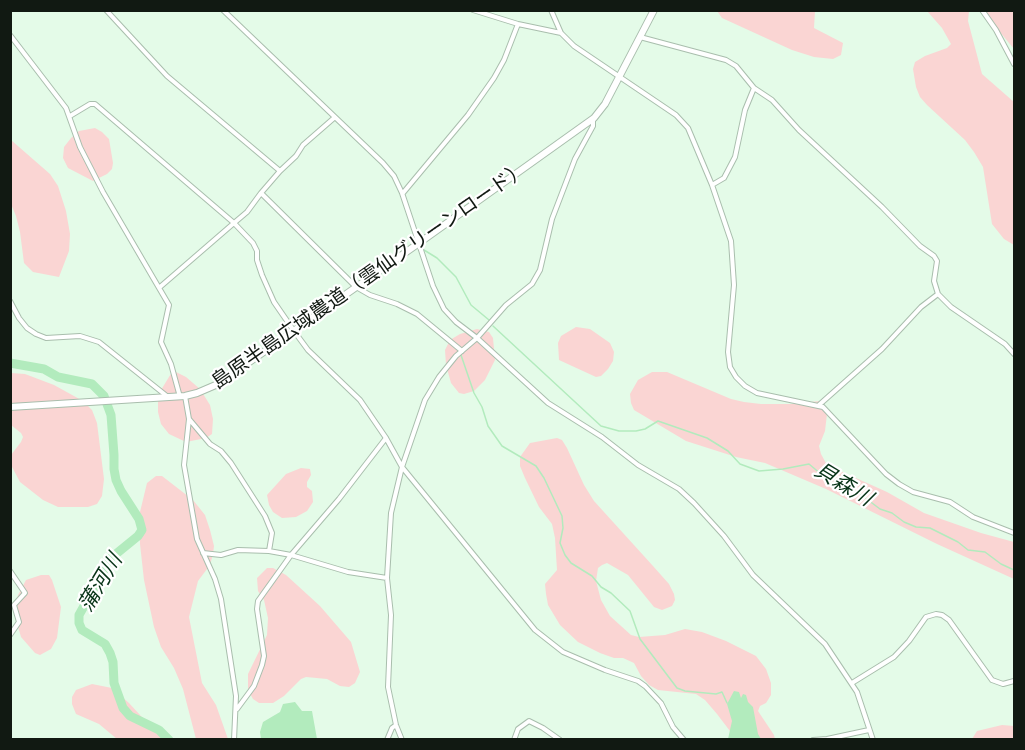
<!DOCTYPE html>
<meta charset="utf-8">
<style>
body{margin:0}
#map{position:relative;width:1025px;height:750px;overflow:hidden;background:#e4fbe8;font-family:Bitter,serif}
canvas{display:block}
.frame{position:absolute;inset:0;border:12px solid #111912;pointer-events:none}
</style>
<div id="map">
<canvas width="1025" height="750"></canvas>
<div class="frame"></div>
</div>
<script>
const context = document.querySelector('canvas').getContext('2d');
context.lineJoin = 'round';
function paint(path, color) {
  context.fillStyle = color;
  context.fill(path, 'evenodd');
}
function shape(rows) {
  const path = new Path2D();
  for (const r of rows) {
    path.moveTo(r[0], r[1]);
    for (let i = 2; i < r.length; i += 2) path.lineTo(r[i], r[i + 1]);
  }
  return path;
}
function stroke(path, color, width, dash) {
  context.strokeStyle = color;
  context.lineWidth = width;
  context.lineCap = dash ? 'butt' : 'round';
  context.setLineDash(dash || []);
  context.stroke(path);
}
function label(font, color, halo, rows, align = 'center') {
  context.font = font + ' Bitter,"Noto Sans JP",serif';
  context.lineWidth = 4.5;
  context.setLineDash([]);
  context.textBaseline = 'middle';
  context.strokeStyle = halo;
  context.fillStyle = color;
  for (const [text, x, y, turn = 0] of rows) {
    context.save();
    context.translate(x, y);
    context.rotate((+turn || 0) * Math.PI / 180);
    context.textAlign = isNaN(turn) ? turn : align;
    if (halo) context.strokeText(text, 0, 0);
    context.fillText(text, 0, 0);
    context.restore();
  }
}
paint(shape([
 [717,11,815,11,814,28,843,43,841,55,833,59,814,57,792,50,722,18],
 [927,11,969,11,968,21,982,74,1014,102,1014,245,1004,239,992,224,983,167,974,152,965,140,927,105,920,97,916,87,913,69,915,62,925,56,947,48,951,44,942,28],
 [979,11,1014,11,1014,49,990,20],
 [95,128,102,132,109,139,113,163,112,169,107,174,93,181,68,168,63,158,64,147,71,138,79,131],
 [11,140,50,174,58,186,66,211,70,234,69,251,59,277,33,272,24,263,20,232,16,216,11,204],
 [576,327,590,329,610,343,614,352,613,361,608,369,601,376,596,377,559,360,558,343,561,336],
 [477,329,489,332,493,338,495,360,485,380,474,391,464,394,459,393,451,383,446,365,445,350,450,340,460,334],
 [172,372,176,372,186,377,200,389,210,405,213,419,212,434,206,438,186,442,169,434,161,424,158,412,158,395],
 [652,372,667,372,731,399,744,402,761,404,791,404,820,401,825,406,827,414,825,431,819,446,821,454,827,465,887,492,924,513,981,533,1014,542,1014,579,937,544,826,489,765,463,736,457,686,441,634,410,631,403,630,394,638,380],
 [11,373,25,374,54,385,83,401,92,410,97,423,104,479,102,496,97,504,88,507,58,507,43,500,20,482,11,465,11,455,21,442,23,437,21,433,11,425],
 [557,438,562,440,567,448,584,485,594,501,653,566,669,584,674,594,675,600,672,606,662,610,654,607,628,575,607,563,602,565,598,568,596,581,601,600,610,616,631,635,639,637,665,635,685,629,702,632,726,641,756,656,766,669,771,683,771,695,766,703,760,706,758,711,774,735,775,739,736,739,717,714,705,700,696,694,658,690,649,685,641,676,634,663,623,658,614,658,600,653,578,642,560,625,548,605,546,594,545,584,557,570,555,538,552,524,539,507,525,478,520,466,520,457,530,443],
 [301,468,310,469,311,475,307,482,307,487,312,491,313,502,307,511,296,517,282,518,273,512,269,505,267,495,286,474],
 [156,476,162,476,193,500,205,515,210,530,214,546,213,554,210,565,198,581,189,617,202,683,216,705,228,739,196,739,183,689,174,668,161,647,154,627,144,580,140,544,140,512,147,483],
 [267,568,273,568,286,575,320,606,351,642,360,672,355,683,349,687,340,686,327,679,306,677,301,679,284,696,273,703,259,703,253,699,248,690,248,674,267,635,268,618,264,600,258,591,257,578],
 [41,575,49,575,52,580,61,607,57,638,51,649,40,655,35,653,21,637,14,613,18,595,26,580],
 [92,684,112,688,129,703,162,739,117,739,99,724,76,714,72,704,72,697,76,690],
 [1002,725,1014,726,1014,739,972,739,977,731]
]), '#fad5d3');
paint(shape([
 [734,691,739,692,741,698,743,694,746,695,748,702,753,707,758,734,761,739,728,739,732,721,727,704],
 [295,702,302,711,312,711,317,739,261,739,260,732,263,722,280,712,283,704]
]), '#b2ebbd');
stroke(shape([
 [424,250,437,258,456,277,471,305,489,320],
 [493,326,601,426,619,431,636,431,645,429,658,421,707,438,728,451,740,464,759,471,783,469,809,464,828,480,835,479,860,494,880,509,892,513,904,522,916,527,930,528,958,542,968,550,985,552,1001,564,1014,570],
 [461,355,474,393,482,407,488,426,502,446,536,466,544,478,562,516,563,528,560,543,565,555,571,563,592,576,601,587,611,593,630,611,640,639,677,688,685,691,716,694,722,692,727,703]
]), '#b2ebbd', 1.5);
stroke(shape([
 [10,363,44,369,58,377,92,384,104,396,111,415,114,455,114,469,116,480,121,491,139,519,142,530,138,536,111,558,79,615,79,623,82,630,105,644,110,653,113,662,114,683,123,708,130,716,159,730,169,740]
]), '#b2ebbd', 9);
const street = shape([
 [106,10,167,76,280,171,261,193,356,287,370,295,397,304,417,314,462,351],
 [223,10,383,163,394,176,402,193,433,286,444,309,456,322,477,338,548,403,602,437,638,465,679,489,694,503,724,536,753,575,825,644,857,692,873,740],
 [473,10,518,24,561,33],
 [551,10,561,33,574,46,676,115,688,128,712,185,731,241,734,285,728,352,730,367,736,377,745,386,757,393,823,407,886,474,899,484,913,492,950,502,973,517,1014,533],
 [982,10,996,30,1014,64],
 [10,35,66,108,80,147,103,192,169,305,161,342,171,364,180,397],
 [640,37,726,60,736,66,754,88,772,100,799,130,882,207,920,246,934,256,937,261,934,281,938,294,951,307,1005,344,1014,354],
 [70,116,90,104,95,104,234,223,253,243,257,251,257,260,262,275,274,302,294,331,308,350,360,400,386,438,402,467,535,630,563,652,605,670,638,681,645,686,661,703,673,727,684,740],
 [280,171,296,156,303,145,334,118],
 [712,185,724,178,735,157,745,110,754,88],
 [403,193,468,115,494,78,504,60,518,24],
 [160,287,234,223,247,212,261,193],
 [10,301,19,318,27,328,36,334,46,338,80,336,99,342,168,397],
 [185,396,189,419,184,465,197,539,215,579,221,599,236,696,234,740],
 [819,405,882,349,921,307,938,294],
 [189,419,210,444,221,451,231,463,265,516,272,533,269,551],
 [203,553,221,555,238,550,269,551,291,555,348,572,387,578],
 [10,571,25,593,14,605,19,622,10,635],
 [852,683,894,657,909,641,926,617,936,614,942,615,949,620,992,680,1003,684,1014,681],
 [237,709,254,686,262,665,264,656,257,609,258,601,291,555,339,499,386,438],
 [387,740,392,728,396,725],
 [402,740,396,725,388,687,391,615,387,578,391,513,402,467,425,400,439,377,456,356,477,338,506,305,532,284,540,270,552,219,575,159,593,126,593,119],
 [514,740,518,729,529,721,543,728,560,740],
 [813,740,827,739,869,730]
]);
const secondary = shape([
 [10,407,185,396,197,393,218,384,419,243,594,118,605,104,654,10]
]);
stroke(street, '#a9bead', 6);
stroke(secondary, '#a9bead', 8);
stroke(street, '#fff', 4);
stroke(secondary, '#fff', 6);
label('20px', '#111912', '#fff', [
 ["島原半島広域農道（雲仙グリーンロード）",370,276,-35]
]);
label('italic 21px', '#073317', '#fff', [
 ["貝森川",843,485,31],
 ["蒲河川",101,583,-59]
]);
</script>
